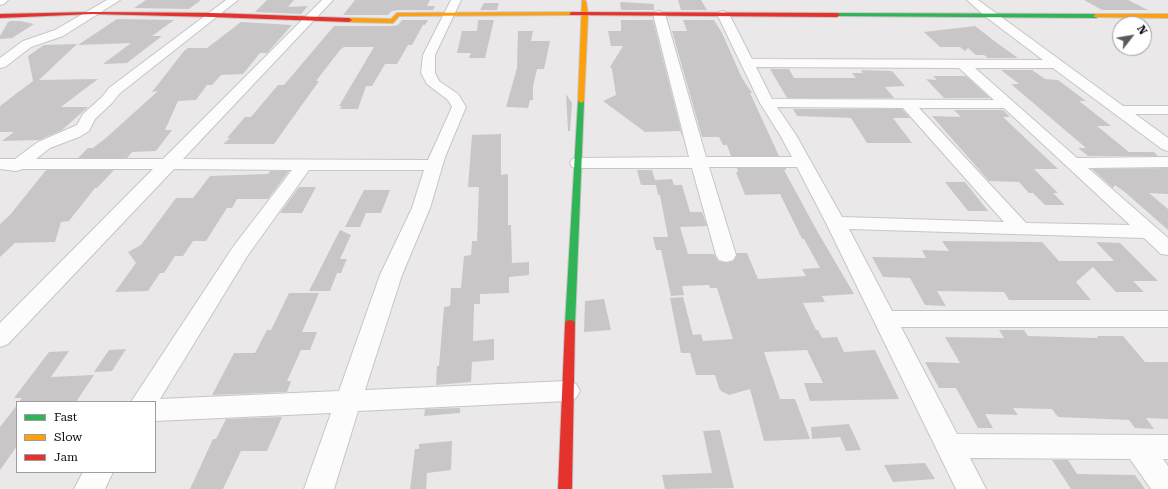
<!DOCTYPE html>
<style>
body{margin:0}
#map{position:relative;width:1168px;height:489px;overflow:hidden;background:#ebe8ea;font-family:"Roboto Serif",serif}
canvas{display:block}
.legend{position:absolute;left:16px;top:401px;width:140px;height:72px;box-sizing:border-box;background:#fff;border:1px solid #9f9e9e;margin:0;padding:5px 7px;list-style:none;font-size:12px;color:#0e0c0d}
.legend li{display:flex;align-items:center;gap:8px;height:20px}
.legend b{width:20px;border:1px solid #9f9e9e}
.north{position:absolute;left:1112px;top:16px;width:40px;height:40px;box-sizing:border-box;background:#fff;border:1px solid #9f9e9e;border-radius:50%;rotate:59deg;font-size:11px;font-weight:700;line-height:16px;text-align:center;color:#0e0c0d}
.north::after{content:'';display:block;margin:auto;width:14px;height:18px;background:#5b595a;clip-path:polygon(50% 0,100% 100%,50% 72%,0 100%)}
</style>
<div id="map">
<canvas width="1168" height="489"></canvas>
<ul class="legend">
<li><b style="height:5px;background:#30b455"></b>Fast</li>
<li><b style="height:5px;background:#ff9f0a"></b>Slow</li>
<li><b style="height:5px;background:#e5322d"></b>Jam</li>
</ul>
<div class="north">N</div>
</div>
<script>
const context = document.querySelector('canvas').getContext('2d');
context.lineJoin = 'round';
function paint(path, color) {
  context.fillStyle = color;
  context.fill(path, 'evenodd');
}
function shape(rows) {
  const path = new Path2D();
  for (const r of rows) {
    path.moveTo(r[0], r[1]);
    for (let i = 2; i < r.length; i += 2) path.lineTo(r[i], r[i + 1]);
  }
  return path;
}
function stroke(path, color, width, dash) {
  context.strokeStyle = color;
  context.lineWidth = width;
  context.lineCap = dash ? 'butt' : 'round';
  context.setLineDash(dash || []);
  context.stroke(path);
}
paint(shape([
 [146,0,201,0,189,9,134,8],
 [267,0,294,0,288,7,308,6,301,14,255,12],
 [355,0,430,0,427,6,435,6,433,10,397,10,392,11,388,15,343,15],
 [678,0,701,0,707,10,681,10],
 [1084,0,1128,0,1148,10,1102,10],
 [620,2,654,4,654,10,621,10],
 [484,3,499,3,497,10,480,10],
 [117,19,174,20,152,36,162,36,127,63,103,64,131,43,78,45],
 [402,20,428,20,425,25,423,25,412,45,408,45,397,64,385,64,372,86,366,86,358,109,340,109,342,106,339,106,374,47,344,47,340,50,316,81,319,81,274,144,223,144,230,138,227,138,245,117,251,117,278,85,284,85,334,26,393,26,398,25],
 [478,20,494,20,485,58,469,58,471,53,457,53,462,31,477,31],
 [621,20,653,20,683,138,680,131,645,132,603,101,616,95,612,69,610,67,623,46,611,46,608,31,621,31],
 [683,20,714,20,722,33,742,78,752,93,750,93,779,156,731,156,727,145,723,145,719,137,702,137,672,31,687,31],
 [11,21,20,21,34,24,12,38,0,39,0,36,8,22],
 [241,22,292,25,267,53,260,53,243,74,221,75,212,85,207,85,196,100,178,101,165,130,172,130,156,151,132,152,127,158,78,158,88,148,93,148,107,137,158,91,152,92,184,51,188,48,207,48],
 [975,26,997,43,1018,58,988,58,984,55,976,55,968,48,965,51,960,47,940,47,924,32],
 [518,31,533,31,531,41,550,41,544,69,537,69,533,86,533,100,530,100,528,108,506,107,517,68],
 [77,44,39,80,98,79,61,107,88,107,62,130,39,140,2,141,14,132,0,132,0,106,33,81,28,56,44,45],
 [770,69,789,69,794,78,856,78,852,73,863,73,861,70,892,71,905,86,885,87,894,98,787,98],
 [1001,70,1032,70,1045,79,1058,80,1086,101,1079,101,1111,126,1097,126,1129,152,1154,152,1158,156,1088,156,1078,148,1086,148,1011,84,1019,84],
 [933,76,966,76,990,98,944,98,926,79,937,80],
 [566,94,572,103,570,131,568,131],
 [793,109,902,109,910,118,893,118,912,143,867,143,851,118,797,116],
 [954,110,1003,110,1010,117,1003,117,1058,169,1034,169,1058,193,1053,193,1065,205,1045,205,1033,193,1029,193,1019,182,989,181,932,116,961,117],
 [501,134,501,175,508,174,508,225,511,225,512,263,529,262,529,275,509,277,509,293,480,294,480,304,474,304,473,341,494,339,494,360,472,362,471,382,436,385,437,366,439,366,444,307,450,306,451,288,461,288,464,256,471,255,472,241,477,241,479,187,468,187,472,135],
 [737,168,786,168,786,170,784,170,816,229,854,294,822,296,825,302,803,303,816,330,818,330,822,338,837,337,844,352,875,350,899,399,810,401,804,383,823,383,807,350,764,352,780,399,795,399,810,439,764,441,750,389,729,395,721,391,719,388,715,375,696,375,690,353,681,353,670,298,683,297,693,335,701,334,703,341,733,339,717,288,710,288,709,285,682,286,684,295,671,296,661,250,656,250,653,237,668,237,660,195,658,195,656,185,641,185,637,170,652,170,655,180,672,179,674,185,682,185,690,212,702,212,707,226,680,227,688,254,714,254,718,261,726,263,734,261,737,253,747,253,758,279,806,276,802,269,820,268,804,239,802,239,780,194,745,195,736,172,738,172],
 [1168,168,1168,194,1149,193,1168,209,1168,230,1126,193,1115,185,1113,188,1092,169],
 [46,170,114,170,97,188,95,188,69,221,61,222,55,242,15,243,0,257,0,224,10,215],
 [270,171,289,171,268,199,237,199,232,208,227,208,206,241,193,241,183,256,175,256,164,273,160,273,148,291,115,292,136,263,128,252,141,245,176,198,193,198,210,176,268,174],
 [945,182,965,182,988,211,968,211],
 [299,187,316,187,302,213,280,213],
 [364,190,390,190,381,213,366,213,360,227,345,227],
 [340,230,351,235,340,259,347,259,341,273,337,273,330,291,309,291],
 [942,241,1042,242,1059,261,1114,261,1096,242,1120,243,1158,281,1133,281,1144,292,1116,292,1093,267,1076,282,1091,300,1009,300,1004,292,937,291,946,306,925,305,910,278,883,277,872,257,926,258,922,250,949,251],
 [289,293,319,293,302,332,317,332,310,350,301,350,287,381,291,381,287,392,212,395,234,353,255,353,267,330,271,330],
 [604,299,611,330,584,332,585,301],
 [999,330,1024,330,1028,336,1098,338,1097,336,1123,336,1145,362,1168,362,1168,419,1146,418,1154,429,1135,428,1129,420,1058,417,1052,409,1013,408,1018,415,985,414,993,428,978,428,956,388,939,388,925,362,960,363,945,337,1004,338],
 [126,349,112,371,94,372,109,350],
 [69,351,51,377,94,375,76,402,19,402,22,398,14,398,49,352],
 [17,405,17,446,0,470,0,427],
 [460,408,460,413,424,416,425,409],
 [282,417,267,451,241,451,223,489,190,489,213,439,216,439,226,419],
 [849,424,861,450,846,451,840,437,812,439,811,427],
 [720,430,734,488,665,489,662,475,712,473,703,431],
 [452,441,451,470,427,473,426,489,410,489,415,449,419,449,419,444],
 [1052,460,1068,460,1077,474,1135,475,1145,489,1071,489],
 [925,463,935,479,893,482,884,465]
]), '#c9c6c8');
const street = shape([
 [0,0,8,0,4,4,0,5,0,0],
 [107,0,120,0,63,36,31,47,5,67,0,68,0,58,23,41,55,30,107,0],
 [226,0,238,0,119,94,112,103,95,119,89,131,79,137,50,148,36,159,163,159,322,0,333,0,183,159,428,160,452,107,448,100,427,84,421,73,423,55,451,0,461,0,435,55,435,73,439,81,458,94,466,107,445,157,430,208,402,275,365,390,567,381,576,384,580,391,576,398,567,401,358,411,334,489,304,489,331,413,155,421,155,402,131,402,233,247,292,170,174,169,8,344,0,347,0,323,153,169,23,169,16,171,0,169,0,159,15,159,38,142,77,125,83,114,102,97,109,88,226,0],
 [309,170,424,170,412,208,380,275,339,391,160,399,248,255,309,170],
 [967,0,978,0,1123,106,1168,106,1168,114,1135,114,1168,138,1168,151,1162,149,1053,68,975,68,1077,158,1168,157,1168,167,1088,168,1168,238,1168,255,1161,254,1144,238,849,229,892,311,1168,311,1168,327,901,327,957,434,1168,435,1168,459,1163,459,1168,466,1168,489,1151,489,1130,459,970,458,986,489,956,489,826,223,797,167,709,167,736,255,733,260,726,262,719,260,716,255,692,168,578,168,572,167,570,163,572,159,578,158,689,157,653,14,655,12,659,11,665,14,706,157,792,157,780,135,760,103,717,14,719,12,723,11,729,14,752,59,1043,60,986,17,967,0],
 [756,67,959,68,994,100,772,99,756,67],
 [777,107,903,108,1004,222,842,217,796,135,777,107],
 [919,108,1004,108,1130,225,1026,223,919,108],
 [83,472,113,472,105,489,74,489,83,472]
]);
const fast = shape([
 [837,13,1096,14,1099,16,1096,18,835,16,835,14,837,13],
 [581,99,584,101,575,324,574,327,570,328,566,327,565,324,578,101,581,99]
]);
const slow = shape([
 [582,0,586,1,588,14,584,101,581,103,578,101,582,0],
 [572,12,574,13,574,15,399,16,393,23,349,22,346,20,349,18,391,19,397,13,572,12],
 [1096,14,1168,14,1168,18,1094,17,1094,15,1096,14]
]);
const jam = shape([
 [93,12,213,13,349,18,352,20,349,22,213,17,93,14,0,18,0,14,93,12],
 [572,12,837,13,840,15,837,17,570,15,570,13,572,12],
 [570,320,574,321,575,324,572,489,558,489,565,324,566,321,570,320]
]);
stroke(street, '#c7c5c6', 2);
stroke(fast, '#c7c5c6', 2);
stroke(slow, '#c7c5c6', 2);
stroke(jam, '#c7c5c6', 2);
paint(street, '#fcfcfc');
paint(fast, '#30b455');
paint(slow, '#ff9f0a');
paint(jam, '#e5322d');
</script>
